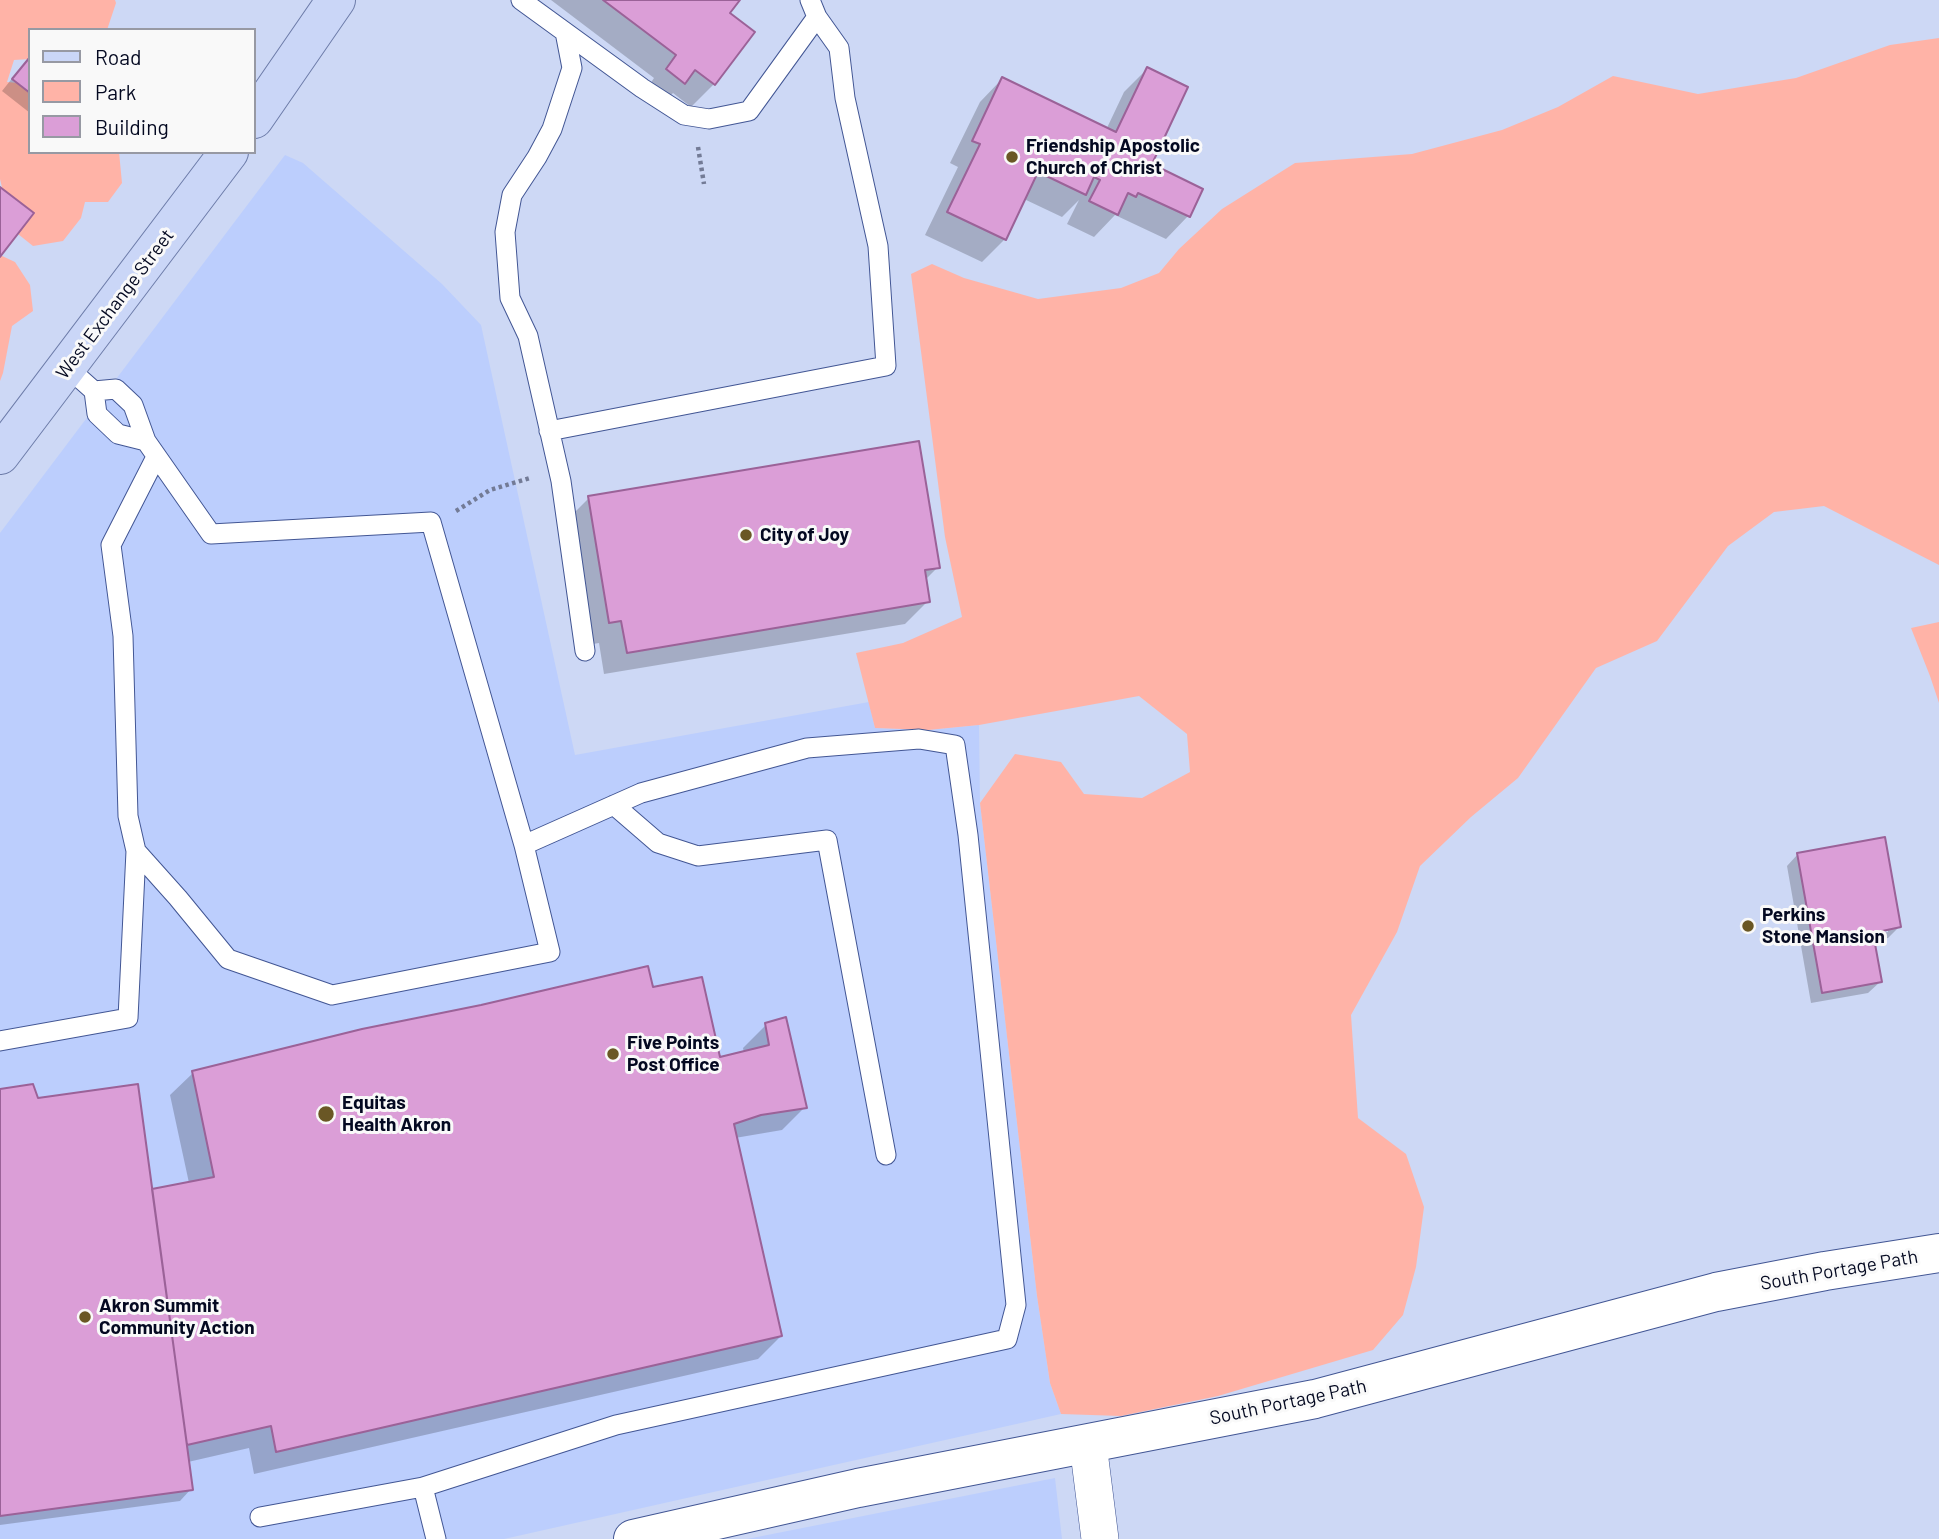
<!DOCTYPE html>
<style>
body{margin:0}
#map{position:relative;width:1939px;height:1539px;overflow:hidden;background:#cdd8f5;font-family:Barlow,sans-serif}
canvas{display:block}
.legend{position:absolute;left:28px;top:28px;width:228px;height:126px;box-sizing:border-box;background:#f9f9f9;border:2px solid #9799a3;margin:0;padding:9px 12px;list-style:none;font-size:21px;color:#040921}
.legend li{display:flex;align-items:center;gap:14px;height:35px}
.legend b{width:35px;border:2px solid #9799a3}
</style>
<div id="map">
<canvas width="1939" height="1539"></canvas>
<ul class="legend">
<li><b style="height:9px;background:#cad6f7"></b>Road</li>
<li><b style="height:19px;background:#ffb3a7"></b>Park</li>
<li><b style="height:19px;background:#db9ed7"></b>Building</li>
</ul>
</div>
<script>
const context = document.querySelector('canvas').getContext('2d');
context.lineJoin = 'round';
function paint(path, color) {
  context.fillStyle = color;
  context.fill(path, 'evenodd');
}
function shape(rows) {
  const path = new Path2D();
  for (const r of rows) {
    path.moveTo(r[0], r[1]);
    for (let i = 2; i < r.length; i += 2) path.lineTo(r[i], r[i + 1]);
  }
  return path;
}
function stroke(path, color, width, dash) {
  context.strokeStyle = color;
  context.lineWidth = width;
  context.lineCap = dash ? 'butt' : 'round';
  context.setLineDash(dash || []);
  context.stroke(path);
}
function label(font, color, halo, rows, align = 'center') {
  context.font = font + ' Barlow,sans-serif';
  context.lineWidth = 6;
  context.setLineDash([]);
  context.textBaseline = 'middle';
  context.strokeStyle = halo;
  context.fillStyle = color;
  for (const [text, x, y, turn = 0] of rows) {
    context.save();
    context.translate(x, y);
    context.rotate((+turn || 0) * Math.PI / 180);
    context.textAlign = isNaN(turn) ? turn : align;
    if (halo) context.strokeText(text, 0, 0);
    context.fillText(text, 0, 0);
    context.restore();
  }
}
paint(shape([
 [285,155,303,163,442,284,481,325,575,755,869,702,875,728,928,730,979,725,980,803,1037,1296,1050,1383,1061,1414,504,1539,0,1539,0,533],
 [1055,1478,1062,1539,747,1539]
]), '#bccefd');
paint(shape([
 [0,0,115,0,116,3,107,30,30,30,30,59,14,60,7,82,30,84,30,152,119,152,122,183,108,202,85,202,81,218,63,241,33,246,13,230,7,209,0,179],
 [1939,38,1939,565,1824,506,1774,512,1728,546,1657,641,1596,668,1518,778,1471,817,1420,866,1397,932,1351,1015,1358,1118,1406,1154,1424,1207,1416,1267,1403,1315,1373,1350,1218,1396,1121,1416,1061,1414,1050,1383,1037,1296,980,803,1015,754,1061,762,1084,794,1142,798,1190,772,1187,734,1139,696,979,725,928,730,875,728,856,653,903,643,962,617,945,537,911,274,932,264,964,278,1038,299,1121,288,1159,273,1179,249,1222,209,1295,163,1412,154,1502,130,1558,107,1613,76,1698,94,1796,78,1890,45],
 [0,255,15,262,30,285,33,311,12,326,3,373,0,381],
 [1939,622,1939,703,1930,676,1911,628]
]), '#ffb3a7');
paint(shape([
 [551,0,738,0,728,13,714,84,691,107,673,93,661,105,644,93,654,78],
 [30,56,30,113,2,91],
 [1147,69,1149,165,1201,190,1188,216,1166,239,1115,215,1094,237,1067,224,1079,200,1062,217,1024,199,1005,239,982,262,925,235,958,167,950,163,980,102,1002,79,1106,130,1124,92],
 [589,498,938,567,925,580,928,601,905,624,604,674,599,643,587,645,566,521],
 [1798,854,1899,927,1888,938,1873,941,1880,982,1868,993,1811,1003,1787,866],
 [1888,928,1888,932,1865,936,1864,933],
 [652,989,718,1059,744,1053,743,1048,766,1025,805,1107,782,1130,735,1138,781,1336,758,1359,254,1474,249,1448,188,1462,191,1489,180,1501,0,1525,0,1091,37,1100,150,1191,189,1183,170,1095,193,1073]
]), '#0003');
const building = shape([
 [603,0,740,0,730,13,755,32,715,85,695,70,685,84,666,69,676,55,603,0],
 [30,57,30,93,12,79,30,57],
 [1147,67,1188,87,1152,164,1203,189,1190,217,1138,193,1136,197,1128,193,1118,215,1089,201,1100,180,1094,177,1086,195,1038,172,1006,240,947,212,980,144,972,141,1002,77,1116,132,1147,67],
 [0,187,34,213,0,257,0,187],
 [919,441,940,568,925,570,930,602,627,653,621,621,609,623,588,496,919,441],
 [1885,837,1901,927,1873,933,1882,982,1822,993,1797,853,1885,837],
 [648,966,653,987,702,977,720,1057,769,1045,765,1023,786,1017,807,1108,761,1115,734,1124,782,1336,276,1452,271,1426,187,1445,152,1189,214,1177,192,1071,362,1029,481,1005,648,966],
 [33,1084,38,1098,138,1084,193,1490,0,1516,0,1089,33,1084]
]);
paint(building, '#db9ed7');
stroke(building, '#9b6298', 2);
const service = shape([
 [521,0,642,88,684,115,709,119,749,111,817,17],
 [565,32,572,68,552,129,537,157,512,195,505,232,510,298,528,336,561,481,585,651],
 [67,367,94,391,97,414,118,434,146,441],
 [94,391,116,389,133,405,146,441,211,534,431,522,524,845,641,793,807,748,919,739,955,745,968,835,1016,1305,1007,1339,616,1425,423,1487,436,1539],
 [549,431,886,366,878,246,845,98,839,48,817,17,810,0],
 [614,805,658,843,698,856,827,840,886,1155],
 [136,851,128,816,123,636,111,545,156,457],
 [0,1041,128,1018,136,851,178,898,228,959,332,995,550,952,524,845],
 [260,1517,423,1487]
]);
const minor = shape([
 [1088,1444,1100,1539]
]);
const tertiary = shape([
 [633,1539,858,1488,1315,1399,1716,1292,1825,1271,1939,1253]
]);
const primary = shape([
 [254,119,336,0],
 [0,455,229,152]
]);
stroke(service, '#425694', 21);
stroke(minor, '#425694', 38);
stroke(tertiary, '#425694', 40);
stroke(primary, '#6d7ca9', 40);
stroke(shape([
 [698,147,704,184],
 [456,511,490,490,530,478]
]), '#737b96', 4.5, [3.5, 3.5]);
stroke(service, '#fff', 19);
stroke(minor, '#fff', 37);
stroke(tertiary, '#fff', 38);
stroke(primary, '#cad6f7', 38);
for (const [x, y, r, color] of [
 [1012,157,7,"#6a5725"],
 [746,535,7,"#6a5725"],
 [1748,926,7,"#6a5725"],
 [613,1054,7,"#6a5725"],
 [326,1114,9,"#6a5725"],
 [85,1317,7,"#6a5725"]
]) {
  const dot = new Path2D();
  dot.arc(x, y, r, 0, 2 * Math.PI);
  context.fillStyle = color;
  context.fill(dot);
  stroke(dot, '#f9f9f9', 2.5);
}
label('bold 19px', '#040921', '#f9f9f9', [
 ["Friendship Apostolic",1026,146],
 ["Church of Christ",1026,168],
 ["City of Joy",760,535],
 ["Perkins",1762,915],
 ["Stone Mansion",1762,937],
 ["Five Points",627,1043],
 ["Post Office",627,1065],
 ["Equitas",342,1103],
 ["Health Akron",342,1125],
 ["Akron Summit",99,1306],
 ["Community Action",99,1328]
], 'left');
label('19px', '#040921', '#f9f9f9', [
 ["West Exchange Street",115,304,-53],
 ["South Portage Path",1839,1270,-10],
 ["South Portage Path",1288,1402,-12]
]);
</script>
